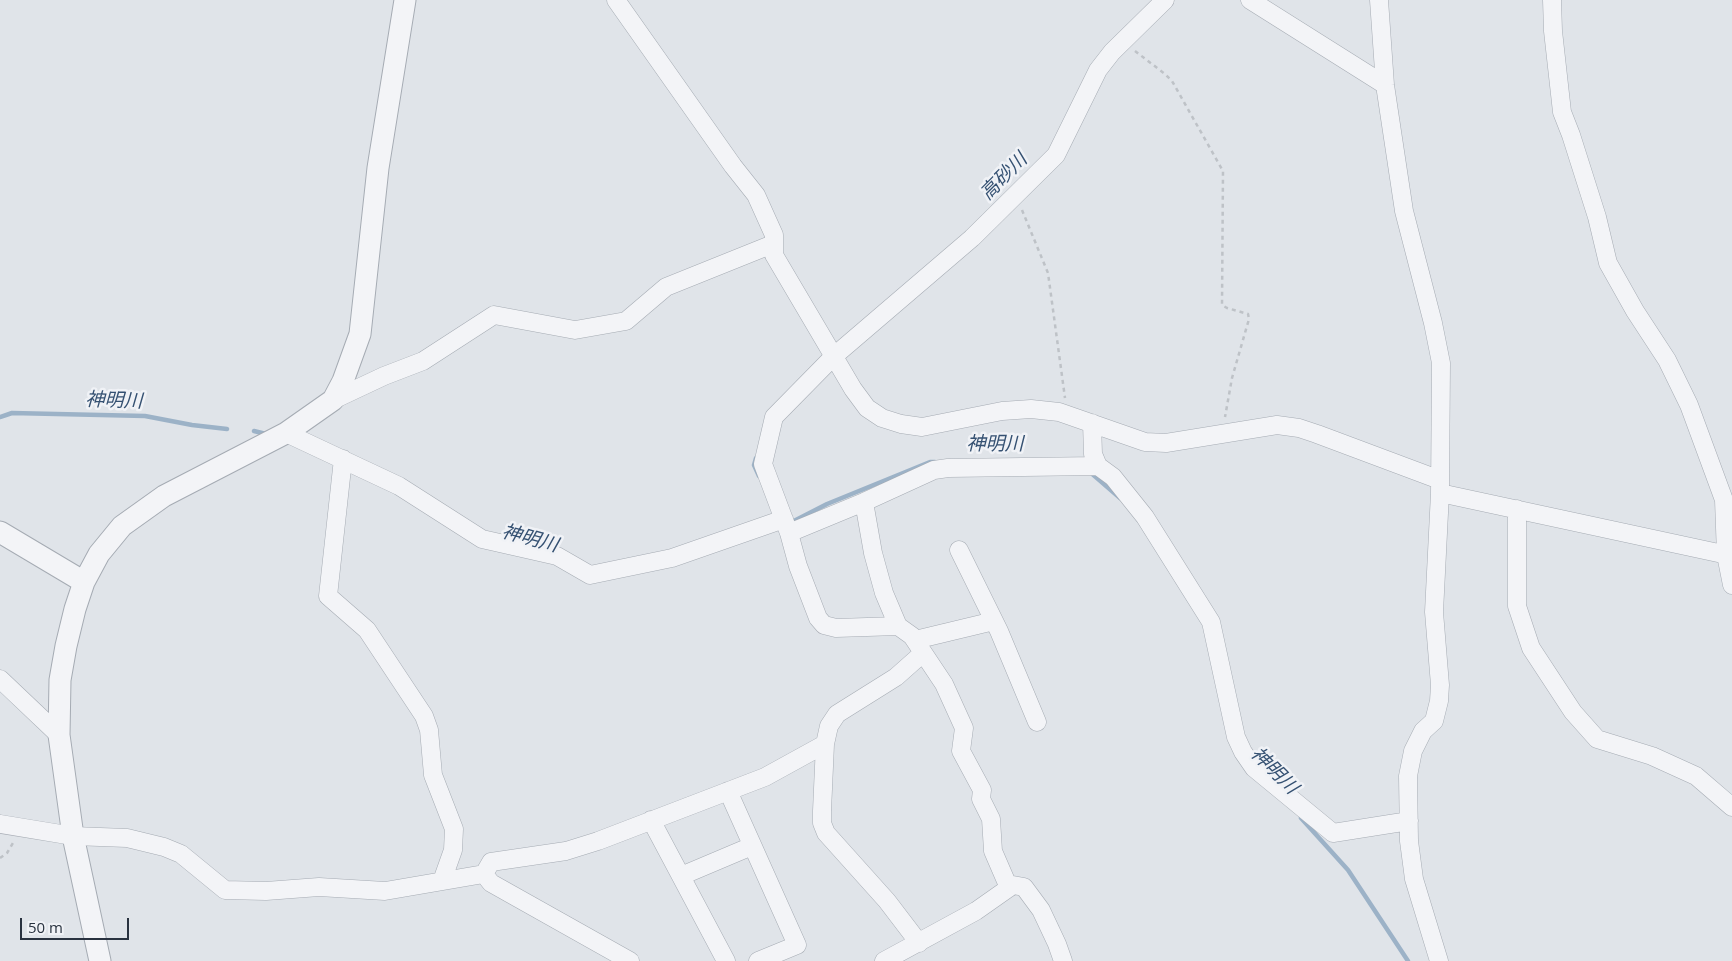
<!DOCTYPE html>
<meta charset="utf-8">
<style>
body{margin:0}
#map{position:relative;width:1732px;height:961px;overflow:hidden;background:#e0e4e9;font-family:"Open Sans",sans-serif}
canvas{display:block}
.scale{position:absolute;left:20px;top:918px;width:109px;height:22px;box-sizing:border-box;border:2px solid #29323f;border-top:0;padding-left:6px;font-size:15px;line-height:18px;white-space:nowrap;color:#29323f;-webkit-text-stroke:4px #f0f2f6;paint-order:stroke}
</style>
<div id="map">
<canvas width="1732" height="961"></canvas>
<div class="scale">50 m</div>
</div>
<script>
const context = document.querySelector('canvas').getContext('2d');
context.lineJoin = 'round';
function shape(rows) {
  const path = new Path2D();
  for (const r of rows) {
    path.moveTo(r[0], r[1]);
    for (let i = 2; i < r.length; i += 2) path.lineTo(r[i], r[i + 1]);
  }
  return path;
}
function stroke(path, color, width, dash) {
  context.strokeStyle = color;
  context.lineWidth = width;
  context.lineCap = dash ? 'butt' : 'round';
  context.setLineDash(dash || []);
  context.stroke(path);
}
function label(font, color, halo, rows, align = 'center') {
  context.font = font + ' "Open Sans","Noto Sans JP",sans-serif';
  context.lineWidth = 5;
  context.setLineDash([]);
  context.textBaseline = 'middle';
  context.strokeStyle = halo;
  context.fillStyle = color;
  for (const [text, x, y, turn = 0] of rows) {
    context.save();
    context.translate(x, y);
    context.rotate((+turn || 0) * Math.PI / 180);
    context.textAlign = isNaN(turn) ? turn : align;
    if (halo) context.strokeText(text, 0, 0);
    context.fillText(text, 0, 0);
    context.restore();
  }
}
stroke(shape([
 [0,417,12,413,145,416,192,425,227,429],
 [254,431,266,434],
 [756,458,754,465,759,476],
 [1090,472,1120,498],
 [790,523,827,504,930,462,935,462],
 [1301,818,1348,870,1408,961]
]), '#9cb2c7', 4.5);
const minor = shape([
 [616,0,733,166,756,195,774,235,774,255,853,389,867,408,882,418,901,424,922,427,1002,411,1031,409,1059,412,1145,442,1166,443,1277,425,1299,428,1317,434,1440,480],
 [1250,0,1385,85],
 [1379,0,1385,85,1404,211,1433,323,1441,363,1440,493,1434,612,1440,685,1439,701,1434,721,1423,731,1413,751,1408,776,1409,841,1414,879,1439,961],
 [1552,0,1553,31,1562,112,1571,135,1597,217,1608,263,1635,311,1667,360,1689,405,1724,500,1726,555,1732,585],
 [333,400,384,376,423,361,494,315,575,330,626,321,666,287,773,244],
 [1092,423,1093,454,1098,466],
 [286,433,399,486,482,539,557,556,590,575,672,558,784,519],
 [343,459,328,596,367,630,424,716,429,730,433,775,454,829,453,850,442,881],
 [1440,493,1732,556],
 [864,502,873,553,884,593,898,626],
 [1517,509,1517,606,1531,648,1573,712,1597,739,1652,756,1696,776,1732,807],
 [789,533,864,502,934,470,948,468,1098,466,1113,477,1145,517,1211,622,1236,737,1243,752,1254,768,1333,833,1409,821],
 [959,550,999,631,1037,722],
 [915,640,994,621],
 [0,679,59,735],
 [728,791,797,945,758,961],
 [651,820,726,961],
 [0,824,73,836,127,838,164,847,181,854,225,890,266,891,319,887,385,891,484,874,491,883,630,961],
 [484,874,491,862,566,851,598,841,765,777,825,744],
 [681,876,752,846],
 [1009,888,993,851,991,819,981,799,982,790,961,751,964,728,944,684,912,636,898,626,836,628,824,625,818,618,798,566,789,533,763,464,774,417,833,357,972,238,1056,155,1098,70,1112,52,1165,0],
 [919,943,887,901,826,833,822,823,822,811,825,744,829,726,837,714,896,677,923,653],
 [884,961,976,911,1013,885,1024,887,1041,910,1057,944,1063,961]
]);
const tertiary = shape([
 [0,532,84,582],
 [100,961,73,836,59,735,60,680,66,646,75,609,84,582,99,554,122,526,164,496,286,433,333,400,343,381,360,334,378,168,405,0]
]);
stroke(minor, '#a5abb3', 19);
stroke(tertiary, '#a5abb3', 23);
stroke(shape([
 [1135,51,1165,74,1172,81,1223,171,1222,305,1227,308,1248,314,1249,319,1232,378,1225,417],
 [1022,210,1048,273,1065,398],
 [0,858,7,853,13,843]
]), '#bec2c7', 2.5, [4, 4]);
stroke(minor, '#f3f4f7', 18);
stroke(tertiary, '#f3f4f7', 21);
label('italic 19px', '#355172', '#f0f2f6', [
 ["高砂川",1004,177,-45],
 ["神明川",114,401,2],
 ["神明川",995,445],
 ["神明川",530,539,15],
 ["神明川",1274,771,45]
]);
</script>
